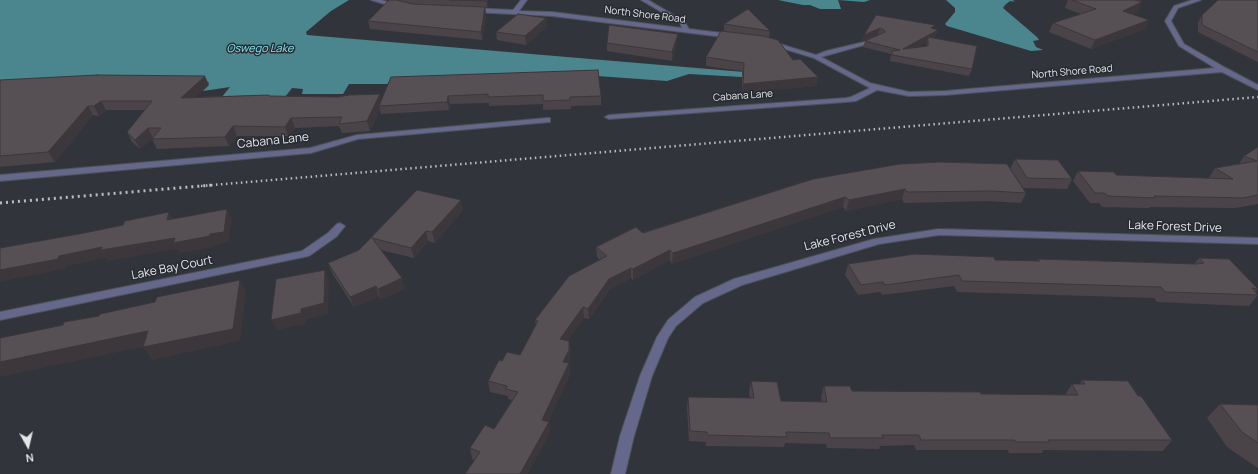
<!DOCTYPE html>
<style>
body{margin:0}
#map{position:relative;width:1258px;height:474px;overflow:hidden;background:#31353b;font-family:Manrope,sans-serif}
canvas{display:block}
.north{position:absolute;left:8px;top:426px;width:40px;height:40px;-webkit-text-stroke:3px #272b31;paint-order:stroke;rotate:172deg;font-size:11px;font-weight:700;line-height:16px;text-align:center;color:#e4e7ea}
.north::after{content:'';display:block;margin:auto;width:14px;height:18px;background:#e4e7ea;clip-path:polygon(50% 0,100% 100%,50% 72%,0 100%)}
</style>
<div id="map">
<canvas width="1258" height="474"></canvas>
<div class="north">N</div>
</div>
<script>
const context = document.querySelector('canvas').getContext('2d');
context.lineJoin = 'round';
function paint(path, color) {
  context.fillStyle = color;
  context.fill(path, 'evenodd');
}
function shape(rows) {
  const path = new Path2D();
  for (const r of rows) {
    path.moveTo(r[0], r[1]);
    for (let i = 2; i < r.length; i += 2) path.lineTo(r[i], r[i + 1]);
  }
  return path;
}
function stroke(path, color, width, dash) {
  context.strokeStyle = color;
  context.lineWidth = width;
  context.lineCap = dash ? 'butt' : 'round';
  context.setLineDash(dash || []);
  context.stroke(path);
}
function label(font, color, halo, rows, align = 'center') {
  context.font = font + ' Manrope,sans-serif';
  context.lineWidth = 3;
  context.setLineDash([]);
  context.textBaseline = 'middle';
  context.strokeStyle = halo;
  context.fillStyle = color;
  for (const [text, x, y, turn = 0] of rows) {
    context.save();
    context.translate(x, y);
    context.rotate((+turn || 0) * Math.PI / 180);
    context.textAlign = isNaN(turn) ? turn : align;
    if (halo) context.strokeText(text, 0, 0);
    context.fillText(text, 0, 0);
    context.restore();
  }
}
paint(shape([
 [0,0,349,0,331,11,306,32,307,35,744,72,742,77,689,74,667,81,542,72,396,79,387,84,349,84,343,94,302,94,303,89,292,88,285,97,221,98,230,87,203,91,209,82,94,82,0,89],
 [778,0,870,0,864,2,838,0,841,9,820,9,810,5,803,5],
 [946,0,1014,0,1013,1,1016,2,1010,1,1005,5,1003,8,1037,37,1039,40,1033,41,1036,47,1043,50,1031,51,947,26,945,24,955,12,955,8]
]), '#4b868e');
const minor = shape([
 [371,0,381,0,401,6,398,8,371,0],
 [521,0,527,0,519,11,552,12,682,28,680,23,641,0,648,0,684,21,689,29,731,34,734,36,731,38,552,16,472,12,469,10,472,8,513,10,521,0],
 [1192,0,1201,0,1178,8,1171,21,1184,44,1226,68,1258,85,1258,90,1222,72,945,95,909,96,877,90,856,101,846,102,609,119,605,117,609,115,846,98,851,97,870,88,814,58,768,44,767,43,770,41,816,55,826,51,864,42,875,37,879,37,879,39,868,44,821,57,870,83,909,92,945,91,1215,68,1179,46,1165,21,1174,6,1192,0],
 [547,118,550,118,550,122,358,139,311,153,0,181,0,175,310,148,357,135,547,118],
 [340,223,345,226,336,237,309,256,0,320,0,312,302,251,328,233,337,224,340,223],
 [939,229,1258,238,1258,244,939,235,879,244,742,285,703,303,676,326,668,338,652,376,634,436,625,474,611,474,620,436,640,376,657,337,668,320,695,297,734,279,874,239,939,229]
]);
stroke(minor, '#4e5157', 2);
paint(minor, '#65678b');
stroke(shape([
 [201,186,1258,97]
]), '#b9bdc0', 2.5, [1.5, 3.5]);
stroke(shape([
 [0,203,213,185]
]), '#b9bdc0', 3, [2, 4]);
paint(shape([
 [389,0,488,0,487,7,485,7,486,15,482,40,370,29,368,21],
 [1068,0,1142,0,1138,1,1138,11,1132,14,1149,20,1145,29,1091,49,1049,32,1053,23,1081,14,1065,8],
 [1258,0,1258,62,1198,32,1198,23,1202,15],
 [876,15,934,29,936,36,933,38,972,69,969,76,890,61,891,54,863,47,865,41,880,34,878,34,862,41,864,35],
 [927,41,926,47,915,48],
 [546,18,547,26,526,45,497,40,496,32],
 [724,24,770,31,769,38,793,60,818,77,816,86,742,93,742,71,706,66,706,57,724,31],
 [677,42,672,61,607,51,607,43],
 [391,77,601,96,601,105,571,106,571,109,543,110,543,104,489,106,489,103,450,104,449,110,381,114,380,109,370,131,342,133,339,126,295,128,288,136,237,136,229,146,157,149,152,139,153,138,140,149,132,142,127,132,145,110,106,110,99,116,93,115,55,162,0,167,0,80,209,85,196,97,269,95,270,96,381,100],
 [1258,147,1258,204,1235,208,1150,207,1149,208,1102,207,1099,203,1090,203,1073,181,1078,171,1116,175,1209,178,1215,168,1239,164,1244,156],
 [1015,159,1072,179,1067,189,1023,188,1010,169],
 [813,179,1026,193,1021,203,987,201,904,203,902,199,846,211,843,207,672,264,670,260,633,280,631,278,610,289,589,319,584,318,567,341,569,341,570,352,570,361,569,363,570,374,548,422,549,422,550,433,474,460,472,459,470,448,494,429,512,400,508,399,508,396,490,392,488,381,502,361,520,355,536,325,535,320,600,260,597,257,596,247],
 [417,190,461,200,463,210,435,243,428,241,414,258,381,250,405,289,381,299,379,296,354,307,332,273,328,263,359,250],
 [1199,258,1258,289,1255,292,1258,295,1249,306,1157,302,1154,298,957,292,954,286,882,295,880,292,858,295,845,275,848,264,995,260,1037,261,1038,259,1194,264],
 [1082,380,1138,396,1172,440,1163,451,1043,450,1042,453,1009,453,1008,450,916,450,914,445,880,446,879,449,827,448,826,444,785,443,784,447,706,446,706,442,689,441,687,408,688,397,750,398,749,392,751,381,781,401,822,402,821,397,824,386,852,391,1065,395,1072,384,1080,384],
 [1220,404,1258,405,1258,468,1227,447,1207,418]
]), '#4a4448');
paint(shape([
 [487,0,488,0,487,7,486,1],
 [1142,2,1138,11,1118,20,1123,11],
 [485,7,486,15,482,40,481,32],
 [546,18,547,26,526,45,525,36],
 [1149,20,1145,29,1091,49,1095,40],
 [880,28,878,34,862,41,864,35],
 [938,30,936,36,928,41,928,37,927,41,902,56,903,49],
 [678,34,677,42,672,61,672,52],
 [205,76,209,85,186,107,181,98],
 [818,77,816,86,742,93,743,84],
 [380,94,382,103,379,106,380,109,370,131,367,121],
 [448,96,450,104,449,110,447,102],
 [101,101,106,110,99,116,94,106],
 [88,106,93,115,55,162,48,152],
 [291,118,295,128,288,136,285,127],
 [233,126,237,136,229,146,225,137],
 [148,128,153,138,140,149,135,140],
 [905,189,902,199,846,211,849,200],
 [845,197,843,207,672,264,673,253],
 [461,200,463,210,435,243,432,232],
 [227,209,232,219,229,242,215,245,215,247,179,253,177,249,108,261,106,258,67,266,65,269,0,282,0,270,59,256,102,247,210,234],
 [169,212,175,223,167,220],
 [426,231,428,241,414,258,411,248],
 [670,250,670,260,633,280,633,269],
 [631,268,631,278,610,289,589,319,588,309,609,279],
 [325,270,329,280,328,314,306,320,306,324,277,330,271,320,301,309],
 [402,278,405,289,381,299,378,289],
 [240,280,246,292,240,341,152,360,143,347],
 [376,286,379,296,354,307,350,297],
 [583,307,584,318,561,350,560,339],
 [148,331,156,344,0,377,0,362],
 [569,341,570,361,564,372,563,362],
 [569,363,570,374,544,431,542,420],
 [549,422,550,433,528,474,520,474]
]), '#3c373b');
const building = shape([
 [389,0,397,0,412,4,485,7,481,32,368,21,389,0],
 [450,0,487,0,486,1,450,0],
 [1072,0,1135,0,1142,2,1123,11,1149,20,1095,40,1053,23,1096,9,1072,0],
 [1218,0,1258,0,1258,52,1202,25,1202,15,1218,0],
 [748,9,770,31,724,24,748,9],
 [518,14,546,18,525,36,496,32,518,14],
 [876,15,935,25,931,28,938,30,903,49,928,46,928,37,977,46,972,69,892,55,892,51,900,50,865,41,885,32,884,30,880,28,864,35,876,15],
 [609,25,678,34,672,52,607,43,609,25],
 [721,31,763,36,778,40,793,60,800,59,818,77,743,84,744,63,706,57,721,31],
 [598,70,601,96,570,97,570,100,543,101,543,95,488,97,488,94,448,96,447,102,379,106,391,77,598,70],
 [97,75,205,76,181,98,269,95,269,96,338,97,349,95,380,94,367,121,339,124,342,117,291,118,285,127,233,126,225,137,152,139,161,128,148,128,135,140,127,132,152,101,101,101,94,106,88,106,48,152,0,156,0,80,97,75],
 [1258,147,1258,195,1243,198,1154,196,1155,198,1108,196,1104,193,1095,193,1078,171,1114,172,1116,175,1233,179,1215,168,1257,161,1244,156,1258,147],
 [1015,159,1058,160,1072,179,1027,178,1015,159],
 [940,162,1007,164,1026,193,991,191,907,192,905,189,849,200,845,197,673,253,670,250,633,269,631,268,609,279,588,309,583,307,560,339,569,341,569,350,563,362,569,363,542,420,549,422,520,474,465,474,480,452,470,448,485,425,494,429,518,392,506,389,507,386,488,381,499,360,502,361,507,352,520,355,538,321,535,320,569,276,607,256,596,247,636,227,643,233,813,179,900,164,940,162],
 [417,190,461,200,432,232,426,231,411,248,372,238,402,278,378,289,376,286,350,297,328,263,359,250,417,190],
 [227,209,224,232,210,234,210,236,173,243,175,238,101,250,102,247,59,256,58,259,0,270,0,248,84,233,123,225,125,221,169,212,167,220,227,209],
 [915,254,994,257,995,260,1040,261,1038,259,1196,264,1204,263,1199,258,1229,259,1258,289,1252,288,1258,295,1165,292,1161,287,962,281,959,275,885,285,883,282,861,285,848,264,915,254],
 [325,270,324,303,301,309,301,313,271,320,276,279,325,270],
 [240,280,233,329,143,347,148,331,0,362,0,338,63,325,64,322,99,316,100,314,155,302,157,297,240,280],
 [1082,380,1128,381,1138,396,1141,396,1172,440,1048,440,1049,442,1016,442,1015,440,921,440,919,435,882,435,883,438,830,438,829,433,786,432,787,437,707,435,707,432,690,431,688,397,754,398,751,381,777,382,781,401,827,402,824,386,850,386,852,391,980,392,981,394,1078,395,1072,384,1085,384,1082,380],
 [1220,404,1258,405,1258,443,1242,432,1220,404]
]);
paint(building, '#564f54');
stroke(building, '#3c373b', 1);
label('10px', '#e4e7ea', '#272b31', [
 ["North Shore Road",645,15,7],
 ["North Shore Road",1072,72,-5],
 ["Cabana Lane",743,96,-4]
]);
label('italic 11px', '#86e6f3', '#272b31', [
 ["Oswego Lake",260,49]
]);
label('12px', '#e4e7ea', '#272b31', [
 ["Cabana Lane",273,141,-6],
 ["Lake Forest Drive",1175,227,2],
 ["Lake Forest Drive",850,236,-14],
 ["Lake Bay Court",172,268,-11]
]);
</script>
